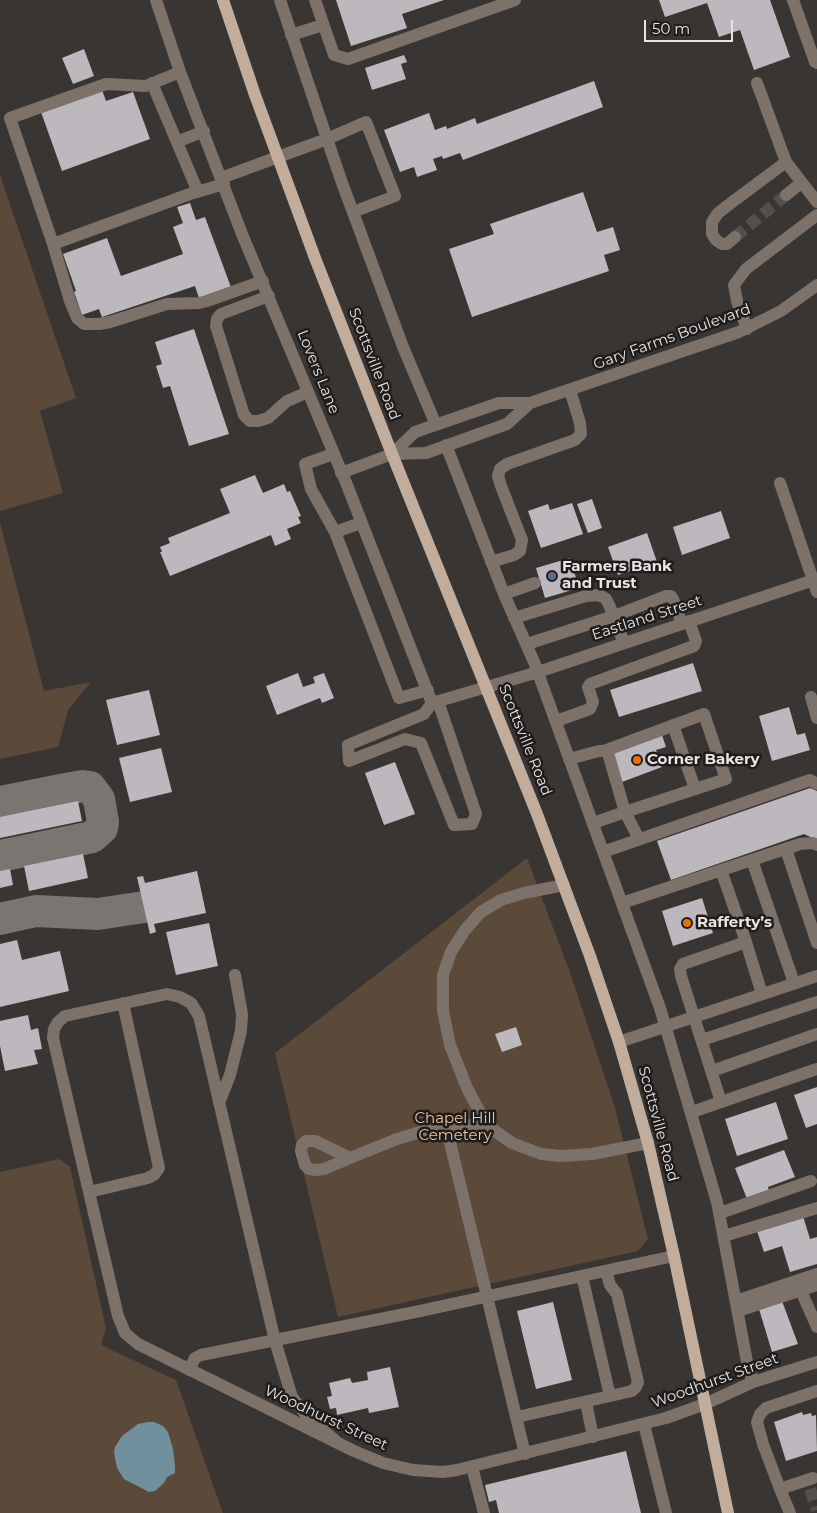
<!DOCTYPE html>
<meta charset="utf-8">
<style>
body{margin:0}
#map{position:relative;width:817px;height:1513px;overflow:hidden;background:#393532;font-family:Montserrat,sans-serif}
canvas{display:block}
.scale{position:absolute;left:644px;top:20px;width:89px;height:22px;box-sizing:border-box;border:2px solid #e7e4e2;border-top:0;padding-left:6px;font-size:15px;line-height:18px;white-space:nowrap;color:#e7e4e2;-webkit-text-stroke:4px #1f1d1c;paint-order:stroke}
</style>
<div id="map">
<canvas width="817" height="1513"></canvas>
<div class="scale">50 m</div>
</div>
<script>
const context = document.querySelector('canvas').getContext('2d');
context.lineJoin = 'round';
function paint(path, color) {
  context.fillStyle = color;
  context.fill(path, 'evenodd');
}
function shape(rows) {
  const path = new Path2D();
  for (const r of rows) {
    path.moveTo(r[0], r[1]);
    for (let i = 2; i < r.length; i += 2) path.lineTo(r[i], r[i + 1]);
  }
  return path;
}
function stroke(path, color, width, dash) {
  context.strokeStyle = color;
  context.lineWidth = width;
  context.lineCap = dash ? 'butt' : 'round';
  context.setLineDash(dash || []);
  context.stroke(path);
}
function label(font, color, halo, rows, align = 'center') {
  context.font = font + ' Montserrat,sans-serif';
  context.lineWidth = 5;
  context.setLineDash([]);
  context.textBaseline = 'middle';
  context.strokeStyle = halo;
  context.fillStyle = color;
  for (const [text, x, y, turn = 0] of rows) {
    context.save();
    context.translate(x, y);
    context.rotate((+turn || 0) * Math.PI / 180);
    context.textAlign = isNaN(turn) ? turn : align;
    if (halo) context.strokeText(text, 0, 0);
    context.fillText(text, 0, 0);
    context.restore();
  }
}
paint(shape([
 [0,175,76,398,40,411,63,493,0,511],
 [0,523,44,691,91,682,68,710,58,747,0,759],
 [527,858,572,978,615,1108,648,1239,638,1251,338,1317,275,1053],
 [59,1159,70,1167,106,1328,101,1345,176,1380,223,1513,0,1513,0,1172]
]), '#5b4939');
paint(shape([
 [148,1422,154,1422,163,1426,168,1432,173,1449,175,1466,175,1473,167,1477,164,1483,155,1491,149,1492,124,1479,117,1468,114,1453,115,1447,122,1436,138,1424]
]), '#6f909c');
stroke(shape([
 [0,802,66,789,83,786,90,787,99,799,103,822,102,828,92,837,0,856],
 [0,919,36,911,98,914,144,907]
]), '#797672', 32);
paint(shape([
 [336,0,444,0,402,14,407,28,351,46],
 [659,0,770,0,790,57,754,70,740,30,719,37,707,3,665,17],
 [84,49,94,76,73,84,62,58],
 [404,55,407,62,401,64,406,79,372,90,365,68],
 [594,81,603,107,463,160,460,153,443,159,442,156,433,159,437,170,417,177,414,167,400,172,384,130,429,113,435,130,446,126,447,129,475,118,477,124],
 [102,90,106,101,133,92,150,139,62,171,41,112],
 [583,192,597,232,613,227,620,250,604,255,609,271,472,317,449,249,494,234,490,224],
 [190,203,196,220,205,217,232,290,200,301,195,286,102,317,99,309,82,315,74,292,76,291,63,254,107,238,121,276,183,254,173,227,183,223,177,207],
 [194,329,229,434,189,446,170,386,163,388,156,366,162,364,155,342],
 [255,475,263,493,284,484,287,492,290,491,301,516,298,517,301,523,287,529,291,539,275,546,271,535,170,576,160,552,162,552,160,547,170,543,168,538,230,513,220,489],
 [592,499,602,528,588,533,577,504],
 [572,503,583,534,541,548,528,511,548,504,550,510],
 [721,511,730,538,682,555,673,527],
 [647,533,657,562,618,575,608,547],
 [570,558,579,588,545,598,536,568],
 [693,663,702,691,619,717,610,690],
 [298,673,303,687,315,683,313,677,324,673,334,698,322,703,320,698,277,715,266,686],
 [149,690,160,735,117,745,106,700],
 [789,707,797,735,805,733,810,750,772,761,759,716],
 [662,735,666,747,656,750,662,767,622,782,611,752],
 [161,748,172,792,130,802,119,758],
 [395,762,415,814,384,825,365,773],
 [810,788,817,791,817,840,804,834,671,880,657,841],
 [78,801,82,821,0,838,0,817],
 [83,854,88,878,29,891,24,866],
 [10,869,13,885,0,888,0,871],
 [197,871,206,913,154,924,156,932,150,934,137,877,143,876,145,883],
 [702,898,713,933,673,946,662,911],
 [209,923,218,966,176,975,166,932],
 [17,940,22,960,60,951,69,991,0,1007,0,944],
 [28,1015,31,1030,38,1028,42,1049,34,1050,38,1064,5,1071,0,1046,0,1021],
 [516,1027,522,1045,502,1052,495,1034],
 [817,1087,817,1124,806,1128,794,1095],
 [776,1102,788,1139,737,1156,725,1119],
 [784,1150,795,1177,768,1187,769,1191,747,1199,735,1168],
 [803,1216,810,1239,817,1237,817,1264,790,1272,782,1246,764,1252,757,1231],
 [782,1301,798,1344,772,1352,759,1309],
 [553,1302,572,1380,536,1389,517,1311],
 [390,1367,399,1407,369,1413,368,1408,337,1415,336,1408,330,1409,327,1397,332,1396,329,1383,350,1378,352,1383,368,1380,367,1372],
 [802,1412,803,1415,811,1413,812,1416,816,1415,817,1451,786,1461,774,1422],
 [626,1451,641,1513,499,1513,496,1500,489,1502,485,1485]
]), '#bdb8bd');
stroke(shape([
 [735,237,786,195],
 [810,1489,817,1510]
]), '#534f4c', 12, [12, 6]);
stroke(shape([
 [156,0,180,72,242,234,347,485,432,703],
 [280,0,341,180,403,347,436,425],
 [315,0,334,55,348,59,515,0],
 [793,0,815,62,817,63],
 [291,35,323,25],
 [180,72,146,86,106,84,10,118,53,244,190,194,224,184],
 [152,83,198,192],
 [757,83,786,162,817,202],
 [177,142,204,131],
 [221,178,327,139,366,122,395,196,353,212],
 [786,195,801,183],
 [735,237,727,244,722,244,716,240,712,234,712,222,718,213,731,203,786,162],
 [53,244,70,301,77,318,84,324,99,324,110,322,167,304,199,303,207,301,263,281],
 [269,296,221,314,217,319,216,326,244,415,250,421,258,421,268,418,287,401,308,392],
 [747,329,737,301,734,285,746,269,817,215],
 [446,445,504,594,534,662,660,1008,717,1202,747,1362,753,1382],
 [333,454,305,464,311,489,335,532,399,698,428,690],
 [392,454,415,432,499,403,530,403,739,332,781,311,817,285],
 [341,473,392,454,426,453,507,424,530,403],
 [780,483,817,592],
 [335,532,361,523],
 [491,562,514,555,520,551,522,540,501,486,498,476,500,469,507,464,575,440,581,434,580,423,570,390],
 [504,594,535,583],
 [514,618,586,596,599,595,606,599,610,607,624,643],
 [527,644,614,616,666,596,671,596,673,599,682,624],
 [811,697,817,718],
 [432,703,424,714,348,745,349,761,405,739,421,743,454,825,472,824,476,814,438,701],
 [432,703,538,672,817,579],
 [556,721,590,709,593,702,588,687,590,684,694,646,696,641,689,621],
 [673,725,695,789],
 [604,751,704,714,726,779,625,812,639,839],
 [569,759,599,751,604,751,608,753,625,812,593,823],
 [786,849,817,943],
 [603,852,810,780,817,784],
 [752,860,794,983],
 [721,870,746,942,683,964,680,969,681,976,721,1102],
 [564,885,524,893,501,900,481,912,465,930,451,952,443,975,443,1011,450,1045,467,1088,483,1118,495,1131,512,1143,541,1154,561,1156,592,1154,648,1143],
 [622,903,800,844,813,843,817,845],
 [746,942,762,994],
 [702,1040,817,1002],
 [619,1042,817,976],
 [712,1071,817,1034],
 [219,1103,230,1075,241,1031,242,1014,235,975],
 [692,1112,817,1069],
 [446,1126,525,1454],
 [350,1158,315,1141,306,1141,302,1145,301,1151,305,1165,309,1169,315,1170,324,1169,350,1158,397,1139,427,1130,454,1125,488,1125],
 [89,1192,148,1178,155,1174,159,1168,123,1003],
 [720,1213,811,1181],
 [724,1236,817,1208],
 [582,1276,610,1396],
 [801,1291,817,1327],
 [736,1301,817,1274],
 [738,1311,817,1285],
 [189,1370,195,1358,201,1355,420,1311,674,1256],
 [586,1402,593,1437],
 [517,1417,632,1391,636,1387,638,1382,617,1294,610,1285,606,1271],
 [644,1424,666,1513],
 [337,1442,308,1417,292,1397,275,1341,199,1016,191,1003,180,997,167,994,65,1016,58,1022,54,1029,53,1038,118,1316,125,1333,138,1344,354,1451,383,1463,413,1470,443,1472,457,1470,666,1418,705,1404,753,1382,817,1362],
 [472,1467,484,1513],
 [813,1478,780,1489,763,1444,757,1422,760,1414,766,1408,817,1391],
 [780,1489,790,1513]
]), '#7d726a', 12);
stroke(shape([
 [223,0,255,95,315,258,392,454,537,814,590,956,619,1042,648,1143,674,1256,728,1513]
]), '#c2ac9b', 12);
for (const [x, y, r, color] of [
 [552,576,5,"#5c6f8a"],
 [637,760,5,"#e8710a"],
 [687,923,5,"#e8710a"]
]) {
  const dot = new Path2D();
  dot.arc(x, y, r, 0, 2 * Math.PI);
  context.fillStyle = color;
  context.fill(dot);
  stroke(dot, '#1f1d1c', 2);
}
label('15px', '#e7e4e2', '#1f1d1c', [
 ["Gary Farms Boulevard",672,337,-20],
 ["Scottsville Road",374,364,69],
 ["Lovers Lane",318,372,68],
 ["Eastland Street",647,618,-18],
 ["Scottsville Road",525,740,68],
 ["Scottsville Road",658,1124,75],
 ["Woodhurst Street",715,1381,-20],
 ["Woodhurst Street",326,1418,25]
]);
label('bold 15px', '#e7e4e2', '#1f1d1c', [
 ["Farmers Bank",562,567],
 ["and Trust",562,584],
 ["Corner Bakery",647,760],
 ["Rafferty’s",697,923]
], 'left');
label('15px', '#eec39c', '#1f1d1c', [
 ["Chapel Hill",455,1119],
 ["Cemetery",455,1136]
]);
</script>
